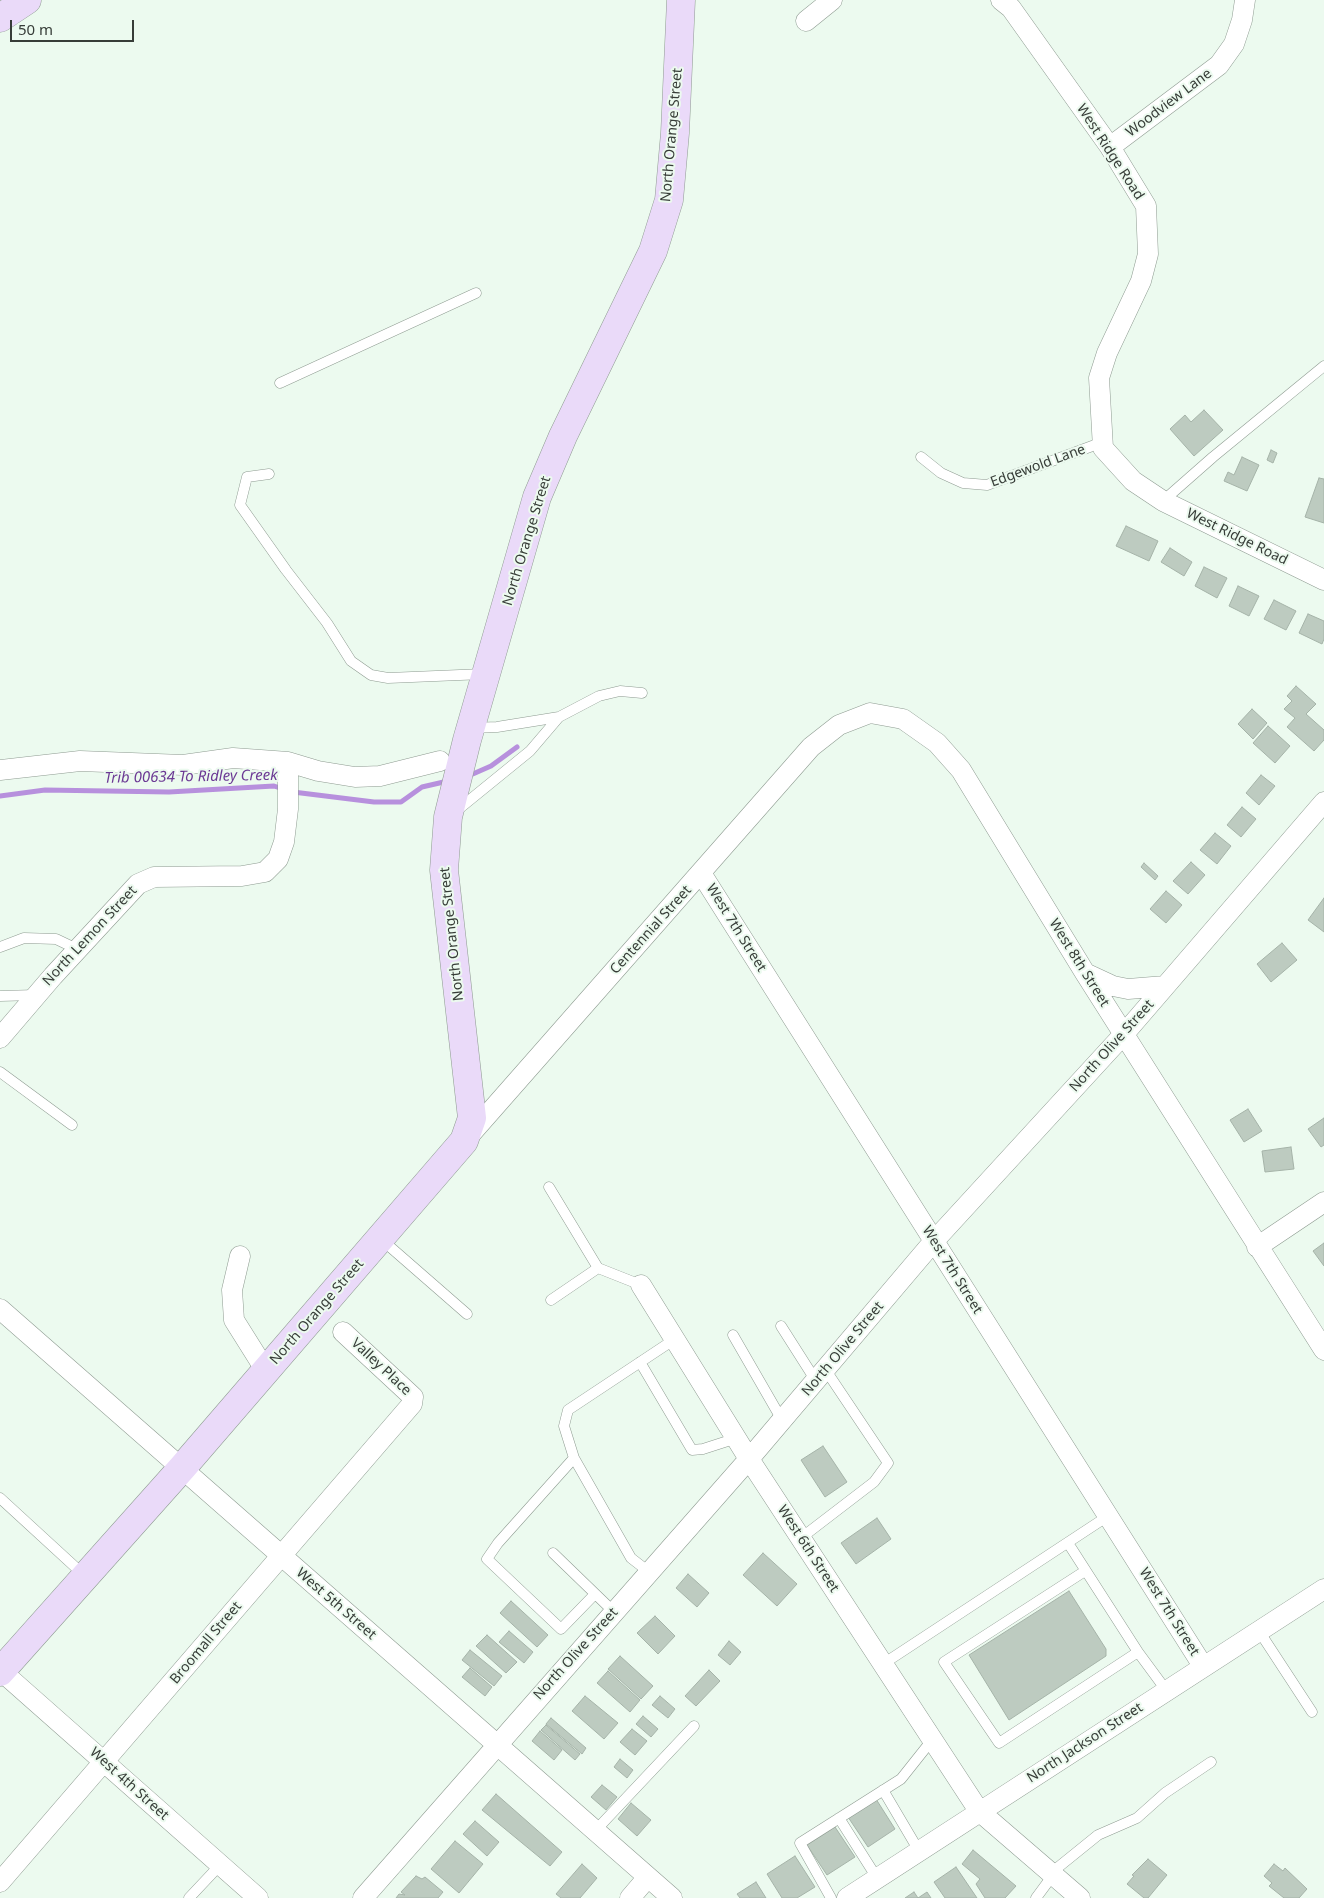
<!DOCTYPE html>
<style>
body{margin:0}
#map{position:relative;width:1324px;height:1898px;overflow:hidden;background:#ecfaef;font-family:"Noto Sans",sans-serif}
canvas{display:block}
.scale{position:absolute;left:10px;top:20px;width:124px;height:22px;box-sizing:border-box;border:2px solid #373d38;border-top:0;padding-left:6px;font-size:15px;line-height:18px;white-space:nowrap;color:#373d38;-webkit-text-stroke:4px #ecfaef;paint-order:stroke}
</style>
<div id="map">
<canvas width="1324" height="1898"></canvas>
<div class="scale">50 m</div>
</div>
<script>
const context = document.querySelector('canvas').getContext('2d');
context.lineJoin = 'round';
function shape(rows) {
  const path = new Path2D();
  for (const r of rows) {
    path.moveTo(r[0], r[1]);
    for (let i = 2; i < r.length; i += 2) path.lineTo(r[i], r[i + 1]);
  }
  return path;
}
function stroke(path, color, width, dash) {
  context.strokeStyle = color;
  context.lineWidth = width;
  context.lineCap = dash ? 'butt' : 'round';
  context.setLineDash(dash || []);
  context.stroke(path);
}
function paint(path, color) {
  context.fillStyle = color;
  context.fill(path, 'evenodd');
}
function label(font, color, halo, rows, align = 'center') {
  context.font = font + ' "Noto Sans",sans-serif';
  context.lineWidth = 4;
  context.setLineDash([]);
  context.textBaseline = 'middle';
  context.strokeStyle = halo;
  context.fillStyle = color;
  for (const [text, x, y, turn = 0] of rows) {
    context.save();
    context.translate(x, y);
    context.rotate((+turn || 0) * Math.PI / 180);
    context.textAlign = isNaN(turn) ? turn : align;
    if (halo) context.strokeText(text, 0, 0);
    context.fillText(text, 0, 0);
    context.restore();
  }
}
stroke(shape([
 [466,777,491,766,517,747],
 [293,792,374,802,401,802,422,787,448,781],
 [0,796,45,790,169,792,274,786,283,789]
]), '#b790dd', 5);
const building = shape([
 [1204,410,1223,430,1194,456,1170,429,1185,415,1191,422,1204,410],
 [1271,450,1277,453,1273,463,1267,460,1271,450],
 [1242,457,1259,465,1247,491,1224,481,1228,472,1234,475,1242,457],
 [1319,478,1324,479,1324,523,1305,517,1319,478],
 [1126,526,1158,541,1149,561,1116,546,1126,526],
 [1170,548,1192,562,1184,576,1161,562,1170,548],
 [1204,567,1227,578,1217,598,1195,586,1204,567],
 [1238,586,1259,596,1249,616,1229,606,1238,586],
 [1274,600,1296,611,1286,630,1264,619,1274,600],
 [1308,614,1324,621,1324,639,1322,644,1299,633,1308,614],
 [1296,686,1316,704,1306,714,1324,730,1324,740,1314,751,1287,727,1295,718,1284,709,1292,701,1287,696,1296,686],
 [1252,709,1267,723,1253,739,1238,724,1252,709],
 [1268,726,1290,746,1275,763,1253,743,1268,726],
 [1261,775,1275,786,1259,805,1246,793,1261,775],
 [1242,807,1256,819,1241,837,1227,825,1242,807],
 [1215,833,1231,846,1217,864,1200,850,1215,833],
 [1191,862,1205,875,1188,894,1173,881,1191,862],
 [1144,863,1158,876,1155,880,1141,867,1144,863],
 [1166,891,1182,905,1166,923,1150,909,1166,891],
 [1324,898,1324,932,1308,920,1324,898],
 [1282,943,1297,960,1271,982,1257,964,1282,943],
 [1248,1109,1262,1131,1244,1142,1230,1120,1248,1109],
 [1324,1118,1324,1145,1321,1147,1308,1129,1324,1118],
 [1291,1147,1294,1169,1265,1172,1262,1151,1291,1147],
 [1324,1243,1324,1266,1313,1251,1324,1243],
 [823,1446,847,1482,825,1497,801,1460,823,1446],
 [877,1518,891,1539,856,1564,841,1543,877,1518],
 [763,1553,797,1584,777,1606,743,1575,763,1553],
 [688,1574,709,1593,697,1607,676,1588,688,1574],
 [1069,1591,1106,1649,1106,1656,1009,1720,969,1655,1069,1591],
 [511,1601,548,1635,537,1647,500,1613,511,1601],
 [655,1616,675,1636,658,1654,637,1633,655,1616],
 [509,1631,533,1652,524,1663,499,1642,509,1631],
 [487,1635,517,1662,506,1673,476,1646,487,1635],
 [729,1641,741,1652,730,1665,718,1655,729,1641],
 [470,1650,502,1676,494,1686,462,1660,470,1650],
 [620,1656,653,1686,641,1699,608,1669,620,1656],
 [470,1668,492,1687,485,1696,462,1677,470,1668],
 [709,1670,720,1681,696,1706,685,1696,709,1670],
 [608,1671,640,1700,630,1712,597,1683,608,1671],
 [585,1696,618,1723,604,1739,572,1711,585,1696],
 [660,1696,675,1709,668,1718,652,1705,660,1696],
 [643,1716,658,1729,651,1737,636,1724,643,1716],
 [551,1718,586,1748,582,1754,546,1724,551,1718],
 [546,1725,580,1754,575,1760,541,1730,546,1725],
 [632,1729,647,1741,635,1755,620,1742,632,1729],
 [540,1731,562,1750,554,1760,532,1741,540,1731],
 [620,1759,633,1770,627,1778,614,1767,620,1759],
 [602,1785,617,1797,606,1810,591,1797,602,1785],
 [496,1794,562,1852,550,1866,482,1810,496,1794],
 [876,1799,895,1829,868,1847,848,1817,876,1799],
 [631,1803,651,1820,637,1836,618,1819,631,1803],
 [475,1821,499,1842,487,1856,463,1834,475,1821],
 [835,1827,855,1857,827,1875,807,1845,835,1827],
 [455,1841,483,1864,459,1893,431,1869,455,1841],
 [973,1850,1016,1886,1005,1898,985,1898,976,1884,980,1879,962,1864,973,1850],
 [795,1856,815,1887,797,1898,782,1898,767,1874,795,1856],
 [1148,1859,1167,1875,1148,1898,1144,1898,1127,1884,1134,1876,1132,1875,1148,1859],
 [582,1864,597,1878,580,1898,561,1898,556,1894,582,1864],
 [1274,1864,1283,1871,1285,1868,1307,1889,1299,1898,1284,1898,1269,1886,1272,1883,1264,1876,1274,1864],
 [956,1867,977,1898,945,1898,934,1882,956,1867],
 [416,1876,422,1879,425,1877,443,1892,438,1898,396,1898,399,1894,405,1895,401,1892,416,1876],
 [756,1882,766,1898,740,1898,737,1894,756,1882],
 [914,1892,918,1898,927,1892,931,1898,905,1898,914,1892]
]);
paint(building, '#bdcbc0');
stroke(building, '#a5b3a8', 1);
const lane = shape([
 [280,383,476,293],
 [921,457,941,473,963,483,987,485,1103,442],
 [269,474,247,477,240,505,286,570,327,623,351,661,371,675,388,678,484,674],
 [1163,501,1213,457,1324,366],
 [472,728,497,727,559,717,599,696,620,691,642,693],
 [455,812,530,751,559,717],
 [0,947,24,938,56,939,77,949],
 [0,996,36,995],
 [0,1072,72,1125],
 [549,1187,598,1268,641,1285],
 [381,1239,467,1314],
 [551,1300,598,1268],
 [781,1326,816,1381],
 [733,1335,782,1420],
 [640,1362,692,1450,703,1449,737,1438],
 [574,1458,564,1426,568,1410,675,1339],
 [0,1498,85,1576],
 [801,1538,874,1482,888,1463,825,1369],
 [1068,1543,1138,1652,999,1743,944,1662,1085,1571],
 [553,1553,614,1612],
 [595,1594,561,1629,487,1559,498,1543,574,1458,631,1558,649,1572],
 [1259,1631,1312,1712],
 [1138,1652,1166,1690],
 [883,1664,1108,1516],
 [883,1790,919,1851],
 [839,1818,877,1878],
 [596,1830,694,1726],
 [1051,1873,1098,1835,1137,1818,1165,1793,1211,1762],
 [189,1898,220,1865],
 [831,1898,800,1843,901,1779,932,1740],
 [1036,1898,1053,1875]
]);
const street = shape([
 [1001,0,1011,8,1110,147,1146,206,1148,254,1141,281,1107,353,1099,378,1103,448,1133,481,1163,501,1324,580],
 [806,21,832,0],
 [1110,147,1219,65,1234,44,1242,20,1245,0],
 [0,770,80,761,183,765,233,758,288,762,318,771,355,777,380,776,440,761],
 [701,873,1203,1666],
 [1085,973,1113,986,1128,989,1165,986],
 [0,1038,53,976,138,884,154,877,242,876,265,872,278,859,284,842,288,809,288,762],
 [468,1137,811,747,839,725,870,713,903,719,937,743,961,770,1085,973,1324,1350],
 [1257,1247,1324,1202],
 [240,1256,232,1290,234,1320,266,1371],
 [641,1285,749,1459,979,1811,1080,1898],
 [0,1309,672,1898],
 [0,1670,258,1898],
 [0,1882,412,1404,413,1397,343,1332],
 [363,1898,749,1459,934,1241,1124,1034,1324,802],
 [630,1898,648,1877],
 [847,1898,1324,1589]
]);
const secondary = shape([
 [0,18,27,0],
 [0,1672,182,1468,464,1141,472,1118,444,870,448,817,467,740,537,497,563,436,653,251,669,200,675,133,681,0]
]);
stroke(lane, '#8e9b91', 11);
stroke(street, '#8e9b91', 21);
stroke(secondary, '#8e9b91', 29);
stroke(lane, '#fff', 10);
stroke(street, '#fff', 20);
stroke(secondary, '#eadaf9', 28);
label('14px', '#373d38', '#ecfaef', [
 ["Woodview Lane",1169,103,-37],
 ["North Orange Street",672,135,-85],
 ["West Ridge Road",1110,152,57],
 ["Edgewold Lane",1038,466,-20],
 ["West Ridge Road",1237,537,26],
 ["North Orange Street",527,541,-73],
 ["West 7th Street",736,928,58],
 ["Centennial Street",651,930,-48],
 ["North Orange Street",452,934,-96],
 ["North Lemon Street",90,936,-47],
 ["West 8th Street",1079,963,58],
 ["North Olive Street",1112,1046,-48],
 ["West 7th Street",952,1270,58],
 ["North Orange Street",317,1312,-49],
 ["North Olive Street",843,1349,-50],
 ["Valley Place",381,1367,43],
 ["West 6th Street",808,1549,57],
 ["West 5th Street",336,1604,41],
 ["West 7th Street",1169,1612,58],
 ["Broomall Street",206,1643,-50],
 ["North Olive Street",576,1654,-48],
 ["North Jackson Street",1085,1743,-33],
 ["West 4th Street",129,1784,42]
]);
label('italic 15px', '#6b3994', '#ecfaef', [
 ["Trib 00634 To Ridley Creek",191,777,-1]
]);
</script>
